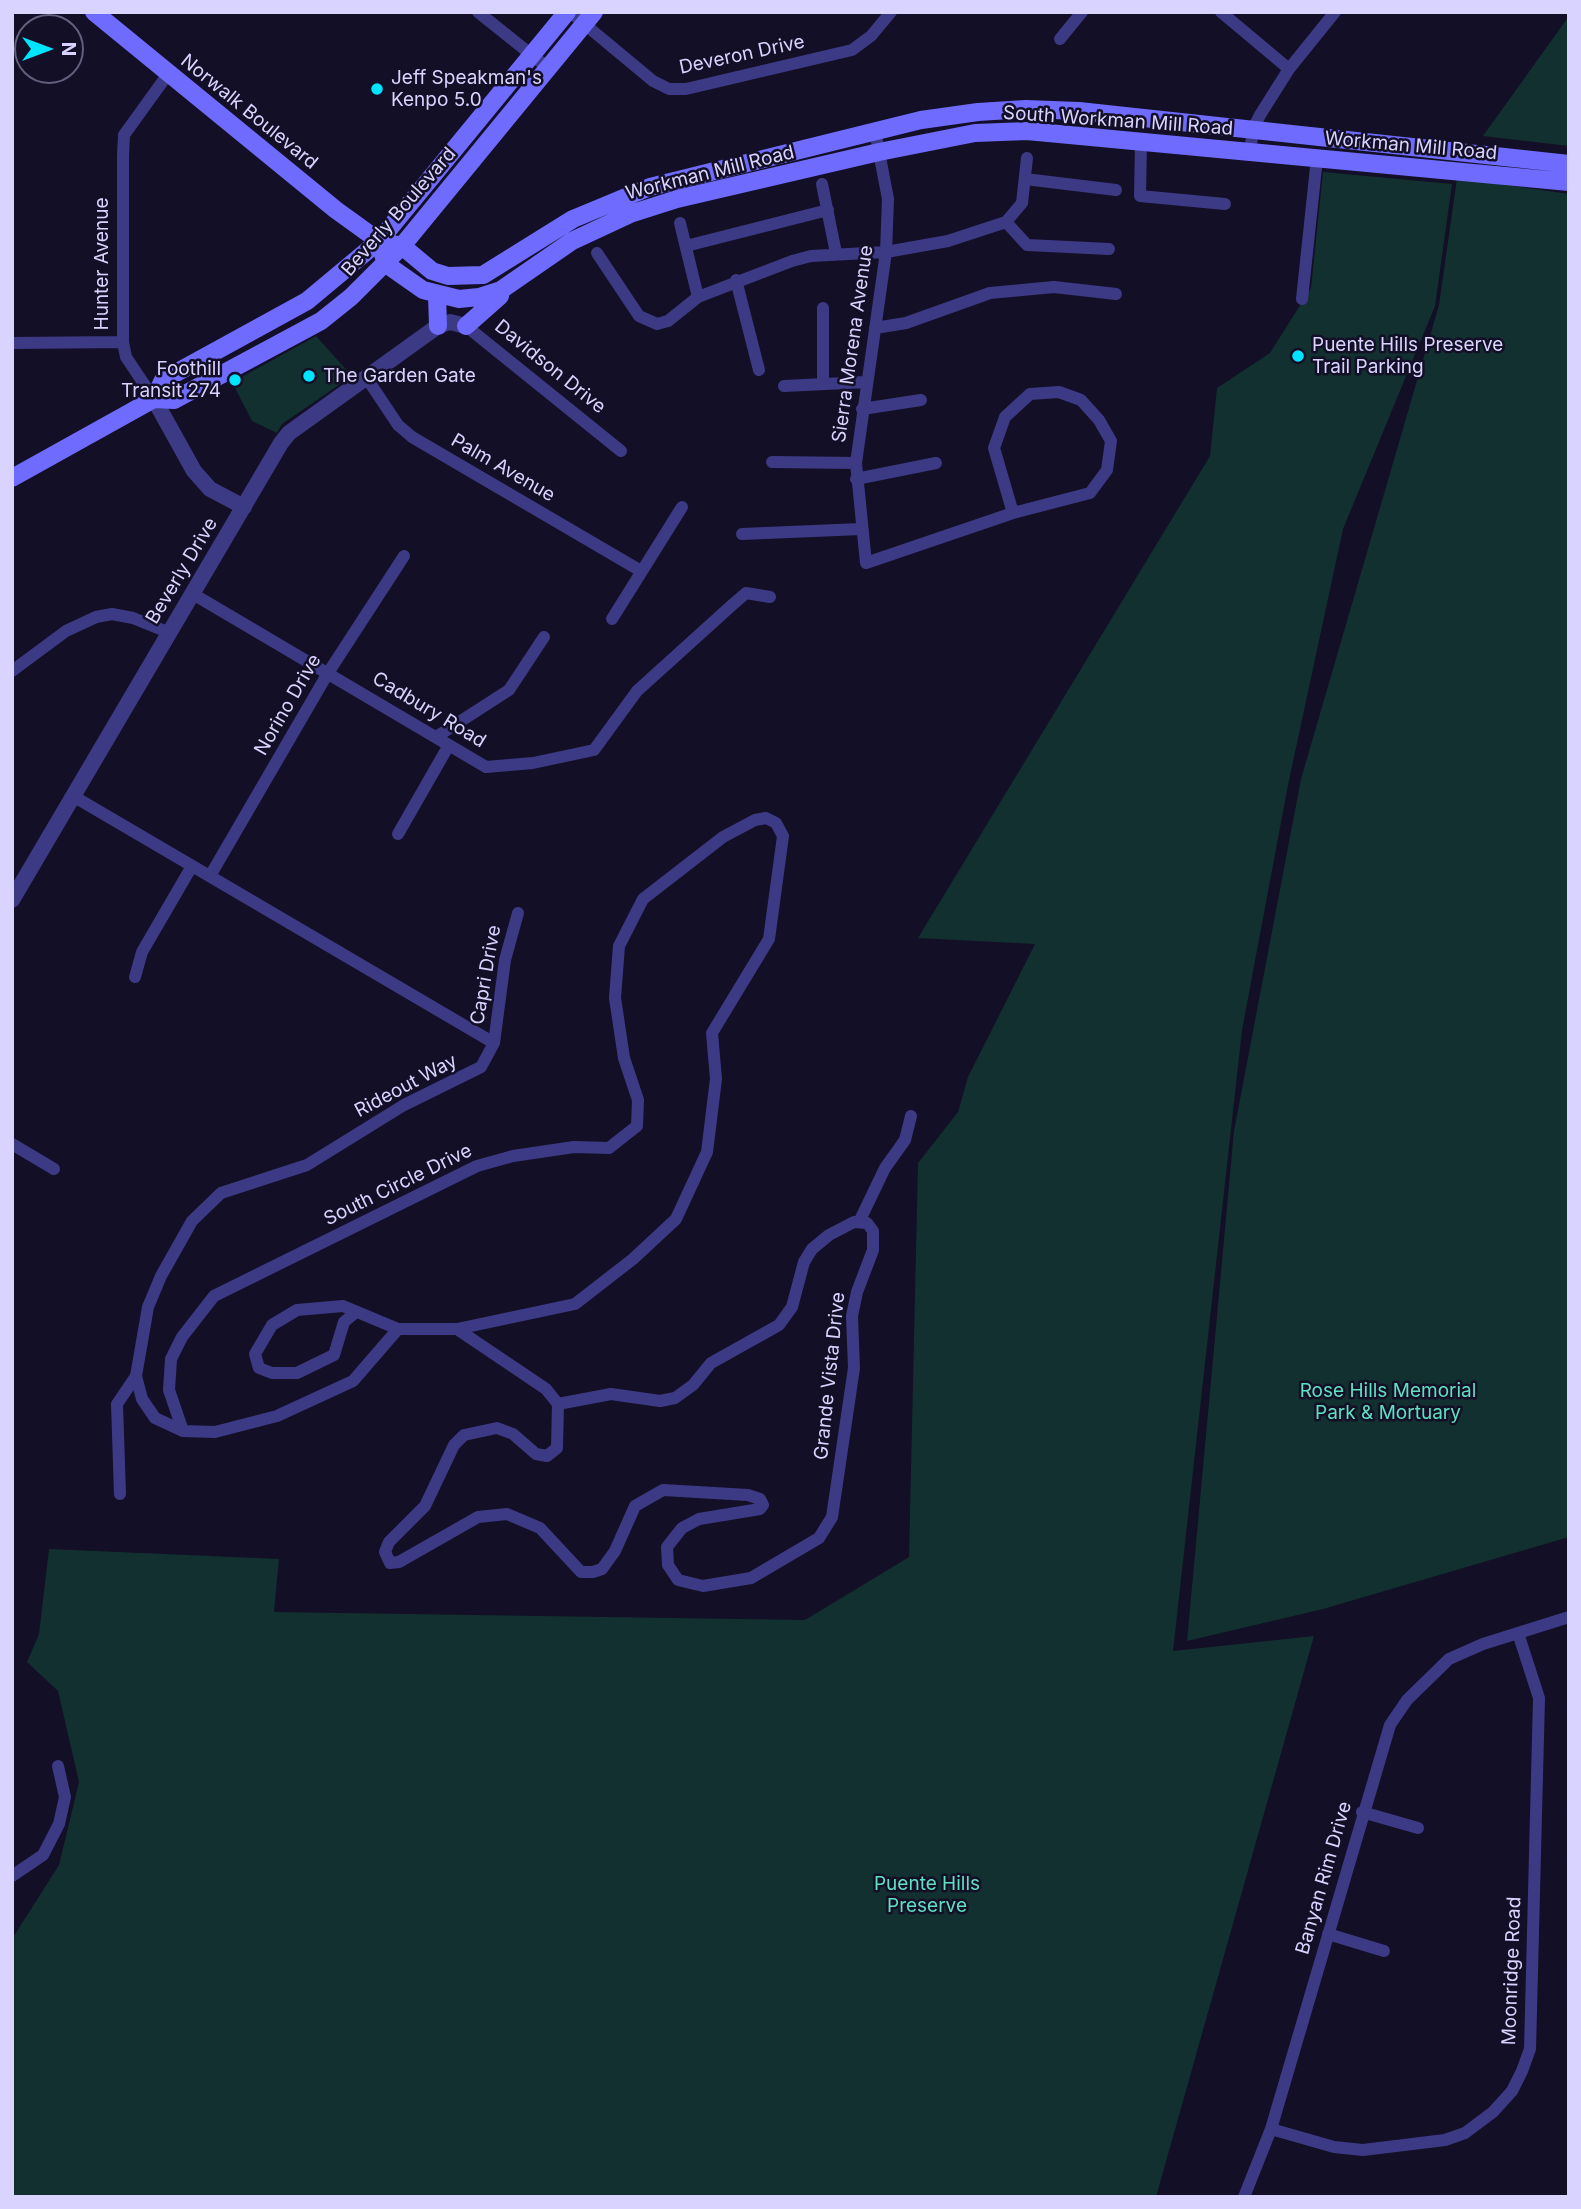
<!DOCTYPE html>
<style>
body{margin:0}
#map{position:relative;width:1581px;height:2209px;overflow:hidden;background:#130f26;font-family:Inter,sans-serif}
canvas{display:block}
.frame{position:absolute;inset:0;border:14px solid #d9d4ff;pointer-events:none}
.north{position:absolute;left:14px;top:14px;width:70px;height:70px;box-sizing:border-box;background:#130f26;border:2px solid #625e7d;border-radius:50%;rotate:90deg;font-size:19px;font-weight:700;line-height:28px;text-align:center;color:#d9d4ff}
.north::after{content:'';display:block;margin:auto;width:24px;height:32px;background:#00e5ff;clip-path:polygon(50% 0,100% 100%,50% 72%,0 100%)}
</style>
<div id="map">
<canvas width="1581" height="2209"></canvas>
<div class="frame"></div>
<div class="north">N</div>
</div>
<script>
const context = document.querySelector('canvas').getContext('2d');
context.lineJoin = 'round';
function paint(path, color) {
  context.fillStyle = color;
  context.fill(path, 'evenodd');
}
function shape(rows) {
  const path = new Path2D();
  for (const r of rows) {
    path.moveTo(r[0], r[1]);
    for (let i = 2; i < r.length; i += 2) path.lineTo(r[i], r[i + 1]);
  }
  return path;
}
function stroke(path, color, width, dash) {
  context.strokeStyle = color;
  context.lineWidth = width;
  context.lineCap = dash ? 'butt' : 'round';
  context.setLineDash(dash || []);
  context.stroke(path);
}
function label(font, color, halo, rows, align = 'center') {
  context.font = font + ' Inter,sans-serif';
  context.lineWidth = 5;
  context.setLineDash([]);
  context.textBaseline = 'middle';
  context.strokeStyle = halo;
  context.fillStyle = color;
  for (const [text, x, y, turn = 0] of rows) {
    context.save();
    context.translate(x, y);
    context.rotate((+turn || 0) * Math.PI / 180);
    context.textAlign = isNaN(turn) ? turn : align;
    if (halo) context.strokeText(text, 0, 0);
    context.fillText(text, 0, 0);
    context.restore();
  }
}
paint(shape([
 [1569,16,1569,146,1483,136],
 [1323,172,1452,184,1435,306,1343,529,1288,785,1242,1030,1173,1651,1314,1636,1156,2197,12,2197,12,1939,59,1865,79,1782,58,1691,27,1662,39,1634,49,1549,279,1559,274,1612,805,1620,909,1557,918,1163,958,1112,968,1077,1035,944,918,938,1210,456,1217,388,1270,353,1311,288],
 [1457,178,1569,194,1569,1537,1323,1609,1187,1641,1234,1131,1301,779,1439,305],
 [316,336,352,376,282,424,277,433,252,421,234,386,241,382,240,378]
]), '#12302f');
stroke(shape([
 [478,12,548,68],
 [570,12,653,81,669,89,686,89,852,50,871,36,891,12],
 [1221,12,1289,69],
 [1060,39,1082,12],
 [875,131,888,199,886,252,856,463,866,563,1013,513,1090,493,1107,470,1111,441,1099,420,1081,400,1059,392,1030,394,1005,417,994,448,1013,513],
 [1141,141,1140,196,1225,204],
 [1250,152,1253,129,1260,115,1289,69,1335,12],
 [1025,179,1116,190],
 [822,184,836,253],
 [1006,222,1027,245,1109,249],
 [1006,222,1022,203,1027,158],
 [680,223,698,297],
 [686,246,828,210],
 [597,253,639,316,657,324,668,321,698,297,792,261,811,256,886,252,948,241,1006,222],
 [736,280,759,370],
 [1302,299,1317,158],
 [823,308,823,384],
 [466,326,621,451],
 [875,328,906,323,990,293,1054,287,1116,294],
 [12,343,123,342],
 [366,377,398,425,412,437,641,571],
 [784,386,866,382],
 [154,399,126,357,123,342,123,156,124,135,168,74],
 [862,409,921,400],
 [772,462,856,463],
 [856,479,936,463],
 [742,534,861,529],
 [193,594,486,767,533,763,594,750,637,691,731,606,746,593,770,597],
 [612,619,682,507],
 [12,671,66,631,96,617,112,614,133,618,170,633],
 [436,737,509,690,544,637],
 [73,796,494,1043],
 [398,834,449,745],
 [210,876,328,673,404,556],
 [135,977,142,952,192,866],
 [12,1144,54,1169],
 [859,1222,885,1168,905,1140,911,1116],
 [356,1312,344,1322,334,1355,297,1373,272,1373,259,1368,255,1354,272,1325,297,1310,343,1306,398,1329],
 [457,1329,546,1389,558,1404,557,1448,547,1456,536,1454,513,1434,497,1428,464,1435,454,1445,425,1506,389,1542,385,1552,390,1563,399,1562,478,1517,507,1514,540,1528,581,1572,593,1572,602,1569,615,1551,635,1506,663,1490,748,1495,760,1499,763,1505,760,1509,699,1519,682,1528,667,1547,668,1565,678,1580,703,1586,751,1578,819,1538,832,1517,854,1368,852,1316,857,1292,873,1250,873,1231,867,1223,854,1222,829,1235,812,1249,804,1262,792,1307,779,1325,711,1363,693,1385,675,1398,660,1401,611,1394,558,1404],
 [183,1431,169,1390,171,1359,182,1337,214,1296,477,1166,513,1156,574,1147,609,1148,637,1126,638,1100,624,1058,615,998,619,946,643,899,723,837,755,820,766,818,776,823,783,836,769,939,712,1033,716,1079,707,1152,676,1219,633,1259,575,1304,457,1329,398,1329,353,1381,277,1416,215,1432,183,1431,155,1418,142,1399,136,1376,148,1307,161,1276,192,1221,221,1193,307,1165,404,1105,481,1067,494,1043,505,960,518,913],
 [120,1494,117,1404,136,1376],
 [1362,1812,1418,1828],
 [12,1876,43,1855,59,1824,65,1797,58,1766],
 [1328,1934,1384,1951],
 [1271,2129,1334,2147,1363,2150,1445,2140,1465,2133,1493,2112,1512,2091,1522,2071,1530,2049,1539,1698,1518,1633],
 [1244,2197,1271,2129,1390,1725,1407,1700,1449,1659,1483,1644,1569,1617]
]), '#3d3a85', 12);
stroke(shape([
 [154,399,194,471,210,489,244,507],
 [12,900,281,443,289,433,438,326,450,322,466,326]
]), '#3d3a85', 16);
stroke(shape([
 [94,12,336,210,379,241,402,246,432,271,448,276,483,275,573,219,650,187,921,120,978,112,1026,109,1079,111,1569,164],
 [379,241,386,264,423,290,459,299,479,297,501,290,572,241,630,214,677,199,879,152,975,133,1027,131,1569,182],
 [437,295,438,326],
 [466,326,500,296,501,290],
 [154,399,163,380,307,301,379,241,567,12],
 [12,478,154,399,174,400,321,321,351,297,402,246,594,12]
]), '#6f6bff', 18);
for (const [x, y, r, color] of [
 [377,89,7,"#00e5ff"],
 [1298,356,7,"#00e5ff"],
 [309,376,7,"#00e5ff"],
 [235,380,7,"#00e5ff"]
]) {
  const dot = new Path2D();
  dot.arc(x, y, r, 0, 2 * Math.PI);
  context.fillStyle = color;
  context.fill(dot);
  stroke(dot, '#130f26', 2.5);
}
label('19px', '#d9d4ff', '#130f26', [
 ["Deveron Drive",742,55,-12],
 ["Norwalk Boulevard",249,112,39],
 ["South Workman Mill Road",1118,121,4],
 ["Workman Mill Road",1411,146,5],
 ["Workman Mill Road",710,173,-14],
 ["Beverly Boulevard",399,212,-49],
 ["Hunter Avenue",102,264,-90],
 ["Sierra Morena Avenue",853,344,-82],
 ["Davidson Drive",550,367,39],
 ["Palm Avenue",503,468,30],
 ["Beverly Drive",182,571,-59],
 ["Norino Drive",288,705,-60],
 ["Cadbury Road",429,710,31],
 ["Capri Drive",486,975,-80],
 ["Rideout Way",406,1086,-28],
 ["South Circle Drive",398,1185,-26],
 ["Grande Vista Drive",830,1376,-84],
 ["Banyan Rim Drive",1324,1878,-74],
 ["Moonridge Road",1512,1971,-88]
]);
label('19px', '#d9d4ff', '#130f26', [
 ["Jeff Speakman's",391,78],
 ["Kenpo 5.0",391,100],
 ["Puente Hills Preserve",1312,345],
 ["Trail Parking",1312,367],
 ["Foothill",221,369,"right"],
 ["Transit 274",221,391,"right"],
 ["The Garden Gate",323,376]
], 'left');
label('19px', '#5fe0c0', '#130f26', [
 ["Rose Hills Memorial",1388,1391],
 ["Park & Mortuary",1388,1413],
 ["Puente Hills",927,1884],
 ["Preserve",927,1906]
]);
</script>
